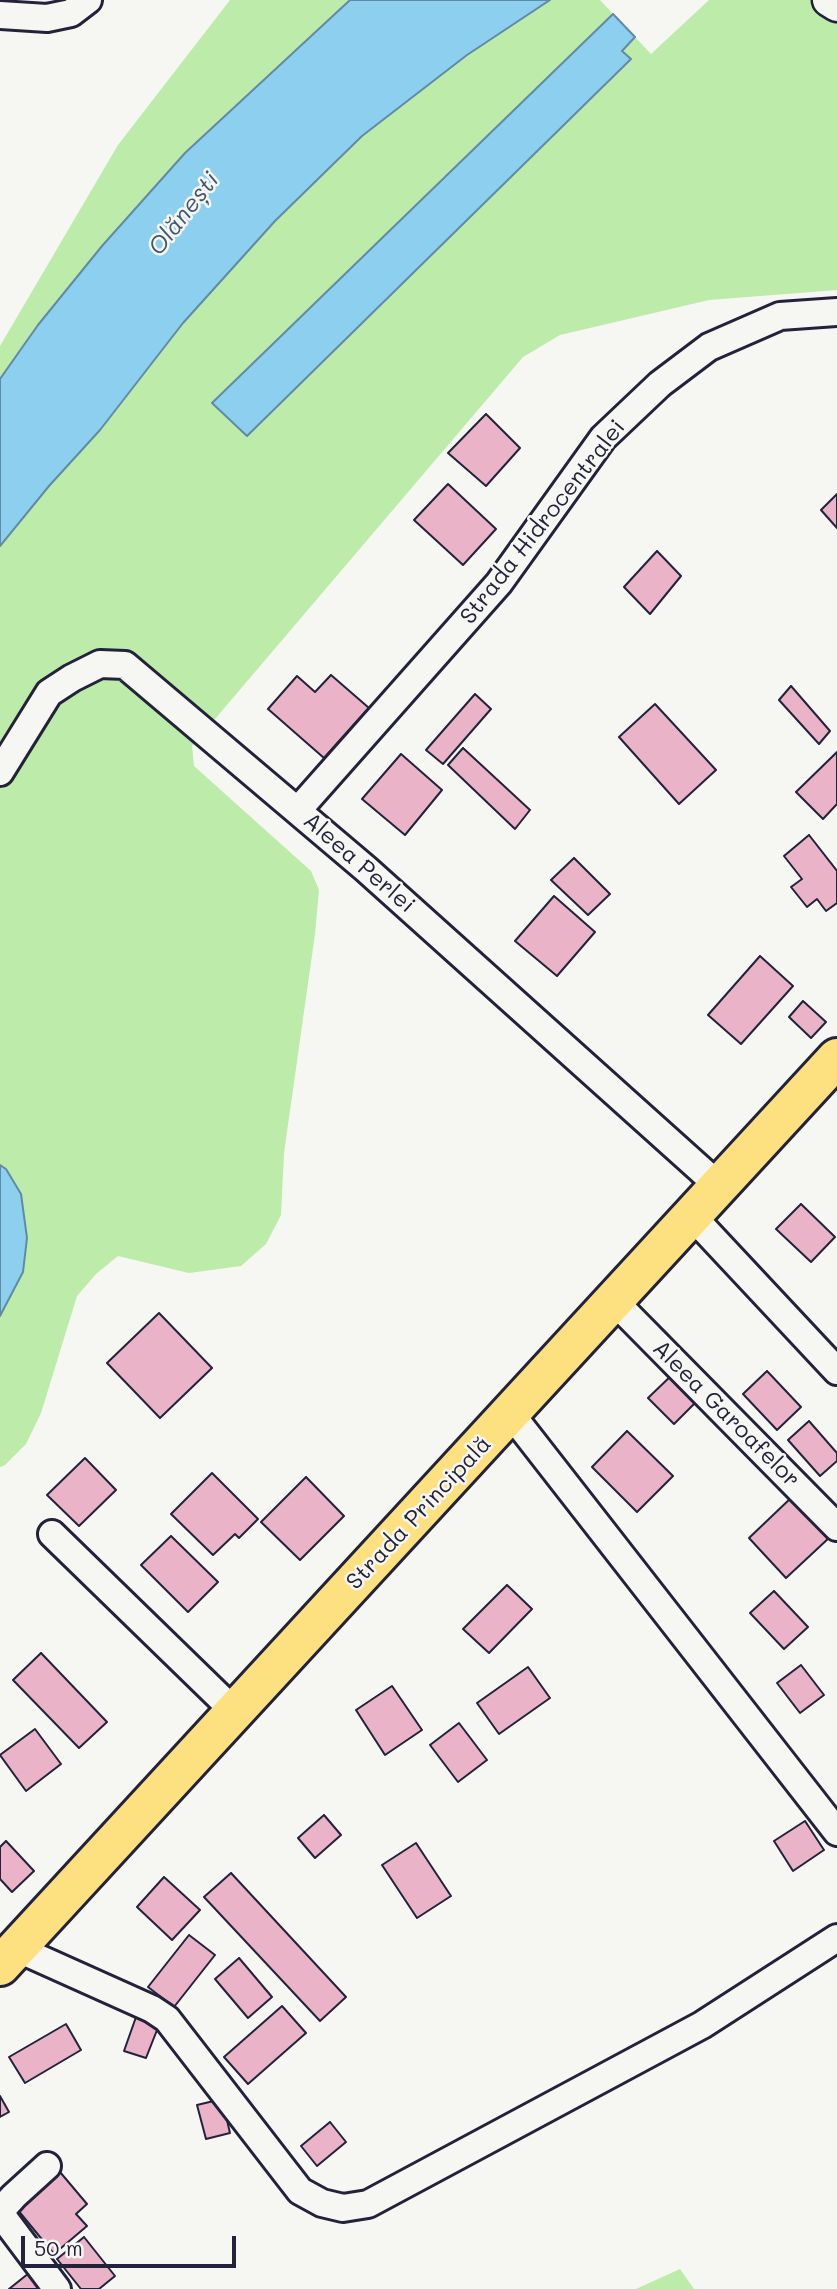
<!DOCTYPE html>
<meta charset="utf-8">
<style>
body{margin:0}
#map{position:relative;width:837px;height:2289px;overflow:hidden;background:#f6f6f2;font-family:Mali,sans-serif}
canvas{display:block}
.scale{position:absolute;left:21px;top:2236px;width:215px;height:32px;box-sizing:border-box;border:4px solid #22223b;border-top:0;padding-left:9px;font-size:21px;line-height:24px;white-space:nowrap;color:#22223b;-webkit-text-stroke:5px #f6f6f2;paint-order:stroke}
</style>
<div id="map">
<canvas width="837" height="2289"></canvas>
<div class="scale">50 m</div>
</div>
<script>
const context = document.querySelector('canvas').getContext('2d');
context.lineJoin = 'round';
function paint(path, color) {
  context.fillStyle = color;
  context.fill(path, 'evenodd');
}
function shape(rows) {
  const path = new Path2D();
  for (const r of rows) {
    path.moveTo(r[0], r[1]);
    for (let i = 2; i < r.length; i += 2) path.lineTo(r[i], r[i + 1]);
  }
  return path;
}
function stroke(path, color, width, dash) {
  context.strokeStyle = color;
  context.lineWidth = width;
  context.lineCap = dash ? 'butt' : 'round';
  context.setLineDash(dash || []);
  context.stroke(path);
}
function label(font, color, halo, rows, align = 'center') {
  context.font = font + ' Mali,sans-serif';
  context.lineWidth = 5;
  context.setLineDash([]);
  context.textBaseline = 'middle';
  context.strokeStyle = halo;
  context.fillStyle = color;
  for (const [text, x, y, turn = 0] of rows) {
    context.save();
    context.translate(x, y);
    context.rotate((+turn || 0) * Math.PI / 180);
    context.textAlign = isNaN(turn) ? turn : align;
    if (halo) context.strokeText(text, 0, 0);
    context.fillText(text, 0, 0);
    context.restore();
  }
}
paint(shape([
 [230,0,350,0,185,153,102,246,38,325,0,379,0,346,118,145],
 [550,0,600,0,613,14,212,402,631,59,622,51,635,37,651,54,709,0,837,0,837,290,709,300,560,335,523,357,192,746,194,766,311,871,319,890,315,934,284,1153,281,1215,266,1244,241,1266,189,1273,118,1256,96,1274,77,1296,41,1413,26,1444,5,1465,0,1467,0,546,49,486,100,430,183,323,275,221,362,136,467,55],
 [680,2269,694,2289,636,2289]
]), '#bdeba9');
const water = shape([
 [350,0,550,0,467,55,362,136,275,221,183,323,100,430,49,486,0,546,0,379,38,325,102,246,185,153,350,0],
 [613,14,635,37,622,51,631,59,247,436,212,403,613,14],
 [0,1165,6,1169,21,1194,27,1238,23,1272,0,1316,0,1165]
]);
paint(water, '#8dcfee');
stroke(water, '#628aa6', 2);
const building = shape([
 [486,414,520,448,486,486,448,453,486,414],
 [448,484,496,529,463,565,414,520,448,484],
 [837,494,837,528,821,510,837,494],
 [657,551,681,576,650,614,624,587,657,551],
 [331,675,369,708,324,758,268,709,297,676,315,692,331,675],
 [791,686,830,731,819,744,779,700,791,686],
 [475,694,491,709,443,764,426,750,475,694],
 [655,704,716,770,679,804,619,737,655,704],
 [463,748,530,810,515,829,448,765,463,748],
 [837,752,837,804,823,819,796,792,837,752],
 [401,754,442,790,405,835,362,799,401,754],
 [809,835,837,871,837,903,826,911,817,899,807,907,791,887,802,879,784,856,809,835],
 [574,858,610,894,588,915,551,880,574,858],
 [554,896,595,932,557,976,515,941,554,896],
 [760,956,793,986,741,1044,708,1015,760,956],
 [803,1001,826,1022,811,1038,789,1017,803,1001],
 [801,1204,835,1237,811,1262,776,1229,801,1204],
 [159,1313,212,1368,160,1418,107,1363,159,1313],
 [767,1371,801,1407,777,1430,743,1394,767,1371],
 [675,1372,701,1397,674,1424,648,1398,675,1372],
 [809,1421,837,1453,837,1461,820,1476,788,1440,809,1421],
 [627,1431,673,1476,637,1512,592,1467,627,1431],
 [85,1458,116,1490,79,1526,47,1495,85,1458],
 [212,1473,258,1519,239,1538,235,1534,213,1555,171,1514,212,1473],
 [306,1477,344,1516,300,1560,261,1522,306,1477],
 [793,1496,830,1537,786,1578,749,1538,793,1496],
 [171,1536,218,1582,188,1612,141,1565,171,1536],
 [507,1585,532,1609,489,1653,463,1629,507,1585],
 [774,1591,808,1627,784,1649,750,1613,774,1591],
 [41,1653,107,1722,79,1748,13,1680,41,1653],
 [801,1665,824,1695,800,1713,777,1683,801,1665],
 [528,1667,550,1698,499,1734,477,1703,528,1667],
 [392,1686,422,1730,385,1755,356,1710,392,1686],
 [459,1723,487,1760,458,1782,430,1745,459,1723],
 [35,1729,61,1764,26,1791,0,1755,35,1729],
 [324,1815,341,1835,315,1858,298,1838,324,1815],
 [805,1821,824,1850,793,1871,774,1841,805,1821],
 [6,1841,34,1871,12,1892,0,1879,0,1847,6,1841],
 [416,1843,451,1896,417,1918,382,1865,416,1843],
 [231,1873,346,1997,320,2021,204,1897,231,1873],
 [164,1877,200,1910,172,1940,137,1907,164,1877],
 [189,1935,215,1955,174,2007,148,1987,189,1935],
 [239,1958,272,1997,248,2018,215,1979,239,1958],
 [282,2006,306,2033,248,2084,224,2057,282,2006],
 [136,2017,159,2025,146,2058,124,2051,136,2017],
 [66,2024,81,2050,25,2083,9,2057,66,2024],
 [0,2096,9,2112,0,2117,0,2096],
 [222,2099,230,2133,206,2139,197,2105,222,2099],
 [330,2122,346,2142,317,2166,301,2146,330,2122],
 [60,2172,87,2204,76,2214,87,2226,54,2254,17,2209,60,2172],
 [84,2237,115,2276,99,2289,81,2289,57,2259,84,2237],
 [29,2273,42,2289,9,2289,29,2273]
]);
paint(building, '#ebb3c8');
stroke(building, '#22223b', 2);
const minor = shape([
 [0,15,47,18,71,13,88,0],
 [0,772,49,693,72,678,100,664,125,665,366,869,719,1186],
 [298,810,499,583,603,438,660,384,709,347,780,316,837,312],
 [692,1216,837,1371],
 [614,1301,837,1527],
 [511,1414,837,1832],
 [52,1534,235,1712],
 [16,1948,152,2009,167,2019,300,2191,322,2203,343,2208,368,2204,702,2025,837,1938],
 [47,2166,14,2196,4,2207,3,2217,57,2289]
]);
const tertiary = shape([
 [829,0,837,5]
]);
const primary = shape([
 [0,1966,837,1058]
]);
stroke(minor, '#22223b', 32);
stroke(tertiary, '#22223b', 37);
stroke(primary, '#22223b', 44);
stroke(minor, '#f6f6f2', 26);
stroke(tertiary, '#f6f6f2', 32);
stroke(primary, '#fde080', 38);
label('23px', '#22223b', '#f6f6f2', [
 ["Strada Hidrocentralei",543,522,-52],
 ["Aleea Perlei",359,863,41],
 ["Aleea Garoafelor",726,1414,45],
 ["Strada Principală",419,1513,-47]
]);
label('italic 24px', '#425671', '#f6f6f2', [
 ["Olănești",184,214,-52]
]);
</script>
